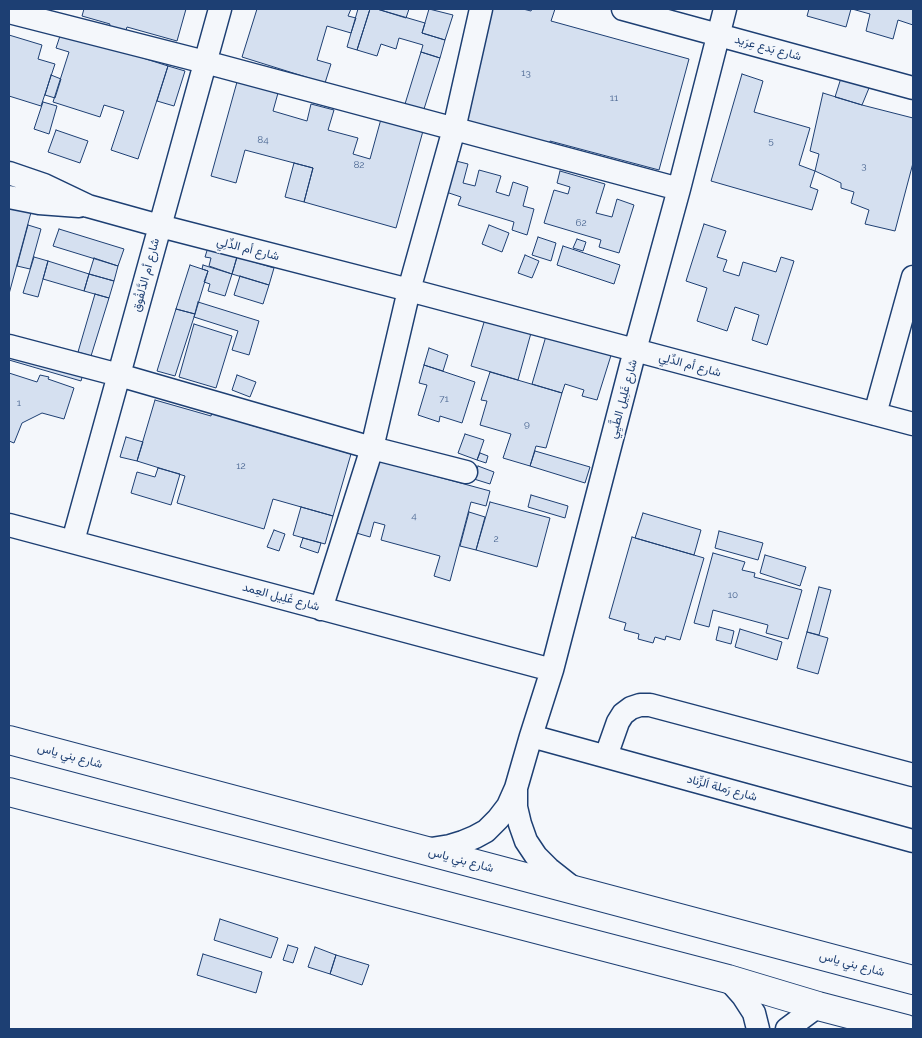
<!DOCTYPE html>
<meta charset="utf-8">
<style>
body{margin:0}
#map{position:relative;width:922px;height:1038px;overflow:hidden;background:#f4f7fb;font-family:Raleway,sans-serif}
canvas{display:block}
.frame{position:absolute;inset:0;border:10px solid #1d3f73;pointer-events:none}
</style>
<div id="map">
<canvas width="922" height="1038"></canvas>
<div class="frame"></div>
</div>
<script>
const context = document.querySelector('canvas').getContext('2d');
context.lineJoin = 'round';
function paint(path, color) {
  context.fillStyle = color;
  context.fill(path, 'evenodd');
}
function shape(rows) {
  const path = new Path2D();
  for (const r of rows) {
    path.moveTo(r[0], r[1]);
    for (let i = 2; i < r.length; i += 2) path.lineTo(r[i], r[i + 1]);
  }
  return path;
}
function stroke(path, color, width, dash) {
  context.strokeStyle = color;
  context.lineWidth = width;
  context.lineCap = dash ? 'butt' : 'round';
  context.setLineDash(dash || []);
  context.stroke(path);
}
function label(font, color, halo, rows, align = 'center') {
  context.font = font + ' Raleway,Vazirmatn,sans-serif';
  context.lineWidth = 4;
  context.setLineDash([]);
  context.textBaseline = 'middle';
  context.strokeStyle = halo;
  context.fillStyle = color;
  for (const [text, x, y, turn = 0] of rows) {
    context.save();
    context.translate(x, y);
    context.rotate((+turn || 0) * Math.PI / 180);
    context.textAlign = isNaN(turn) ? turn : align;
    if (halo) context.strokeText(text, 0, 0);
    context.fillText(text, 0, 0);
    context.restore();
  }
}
const building = shape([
 [84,9,186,9,177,41,127,27,123,39,107,34,110,24,82,16,84,9],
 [257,9,351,9,348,16,356,18,351,33,327,26,317,60,331,64,325,83,242,57,257,9],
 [358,9,370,9,357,50,347,47,358,9],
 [370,9,377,9,425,23,422,33,445,40,440,58,421,52,423,45,399,38,396,49,381,44,377,56,357,50,370,9],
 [377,9,409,9,406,18,377,9],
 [429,9,453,15,445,40,422,33,429,9],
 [489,9,523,9,531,11,532,9,555,9,551,21,689,59,659,170,550,141,548,149,458,124,489,9],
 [809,9,851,9,846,27,807,16,809,9],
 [852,9,913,9,913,25,898,20,893,39,866,31,870,14,852,9],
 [9,35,42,45,38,59,55,64,41,106,9,96,9,35],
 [71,35,168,66,138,159,111,150,124,111,104,105,100,117,53,102,69,52,56,48,60,36,70,39,71,35],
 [421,52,440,58,424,109,405,104,421,52],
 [168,66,185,71,174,106,157,101,168,66],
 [742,74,763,81,754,112,810,128,799,165,815,171,810,187,818,190,812,210,711,181,742,74],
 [51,75,61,79,55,98,45,95,51,75],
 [841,78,869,88,862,105,835,97,841,78],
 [237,82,278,93,273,111,307,121,311,104,334,110,328,130,358,138,353,154,370,159,381,119,423,131,396,228,304,202,313,168,245,150,236,183,211,176,237,82],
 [823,93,862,105,913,118,913,163,895,231,865,224,869,210,851,203,854,192,841,188,841,183,815,171,819,154,810,151,823,93],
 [43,102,57,106,49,134,34,129,43,102],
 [56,130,88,141,80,163,48,152,56,130],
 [452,160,468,164,463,183,475,186,479,170,501,176,496,192,509,196,513,182,528,187,523,206,534,209,527,235,512,230,514,222,458,205,461,197,443,191,452,160],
 [294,163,313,168,304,202,285,197,294,163],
 [560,171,605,184,596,213,612,217,617,199,634,205,619,253,599,247,601,240,544,223,554,190,568,194,570,187,557,183,560,171],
 [9,198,33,205,9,294,9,198],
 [704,224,726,231,717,257,727,260,723,271,739,276,743,262,776,272,781,257,794,261,767,345,752,340,759,315,735,307,727,331,697,321,707,288,686,281,704,224],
 [28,225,41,229,30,269,17,266,28,225],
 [489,225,509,233,502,252,482,244,489,225],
 [59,229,124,249,118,266,53,246,59,229],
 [538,237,556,243,551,261,532,255,538,237],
 [577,239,586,242,583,251,573,248,577,239],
 [210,241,239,250,232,274,209,266,211,258,205,257,210,241],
 [563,246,620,265,614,284,557,265,563,246],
 [525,255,539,261,532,278,518,273,525,255],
 [34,257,48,261,38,297,23,293,34,257],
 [237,257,274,268,269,285,232,274,237,257],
 [94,258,118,266,114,281,89,274,94,258],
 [48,261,89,274,84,291,43,279,48,261],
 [190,265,208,271,195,314,176,309,190,265],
 [203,265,232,274,225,296,208,291,210,284,204,282,208,271,202,269,203,265],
 [89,274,114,281,109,298,84,291,89,274],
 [240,276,269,285,263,304,234,295,240,276],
 [95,294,109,298,91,356,78,352,95,294],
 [198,302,259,321,249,355,232,350,238,331,194,317,198,302],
 [176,309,195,314,175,376,157,371,176,309],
 [485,319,531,333,518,380,471,366,485,319],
 [194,324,232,336,216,388,179,377,194,324],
 [546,336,613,349,597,400,582,396,584,390,565,384,562,393,532,384,546,336],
 [9,345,85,367,81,381,9,360,9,345],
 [429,348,448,355,443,371,424,365,429,348],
 [424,365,475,382,462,423,440,416,439,422,418,415,427,385,419,383,424,365],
 [490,372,562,393,546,448,536,446,530,466,503,458,511,434,480,425,487,401,481,400,490,372],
 [9,373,37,382,40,375,49,377,48,379,74,388,64,419,42,413,22,423,14,443,9,441,9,373],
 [237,375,256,382,250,397,232,390,237,375],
 [155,400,211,416,213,408,249,418,247,424,351,454,333,516,273,499,264,529,177,503,185,476,137,461,155,400],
 [465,434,484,440,477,460,458,453,465,434],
 [126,437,143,442,137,461,120,457,126,437],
 [535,451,590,467,585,483,530,466,535,451],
 [480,453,488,456,486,463,477,460,480,453],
 [372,459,490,491,486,506,471,502,450,581,434,576,440,556,381,540,385,525,374,522,370,537,353,532,372,459],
 [478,466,494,472,490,484,474,479,478,466],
 [158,468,180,474,171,505,131,493,137,472,155,477,158,468],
 [531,495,568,506,565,518,528,507,531,495],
 [490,502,550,518,537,567,476,550,490,502],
 [301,507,333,516,325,544,293,535,301,507],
 [469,512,485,517,476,550,460,546,469,512],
 [643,513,701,530,694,555,635,538,643,513],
 [274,530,285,534,279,551,267,547,274,530],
 [719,531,763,543,758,560,715,548,719,531],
 [632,537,704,558,680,640,666,636,665,640,655,637,653,643,638,639,639,634,624,630,626,623,609,618,632,537],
 [303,538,321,543,318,553,300,547,303,538],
 [713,553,745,562,742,570,755,573,754,577,802,590,788,639,766,633,768,625,713,610,709,627,694,623,713,553],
 [765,555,806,567,800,586,760,573,765,555],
 [819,587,831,590,819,635,807,632,819,587],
 [719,627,734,631,731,644,716,640,719,627],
 [740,629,782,642,777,660,735,647,740,629],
 [807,632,828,638,818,674,797,668,807,632],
 [220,919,278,938,271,958,214,940,220,919],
 [288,945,298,948,293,963,283,960,288,945],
 [315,947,336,955,330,974,308,967,315,947],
 [203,954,262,972,256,993,197,975,203,954],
 [336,955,369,965,362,985,330,974,336,955]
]);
paint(building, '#d5e0f0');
stroke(building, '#1d3f73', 1);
const minor = shape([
 [623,9,913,88],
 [9,12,205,62,679,189],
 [9,173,44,185,88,206,160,226,409,290,913,424],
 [9,197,39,203,79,206],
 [9,346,119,375,372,448,466,472],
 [875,414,913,277],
 [9,525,552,670],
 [73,541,220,9],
 [321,609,372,448,409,290,454,129,481,9],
 [531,736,913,841],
 [606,756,618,722,623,714,631,708,640,705,650,705,913,775],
 [516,789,516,807,520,824,526,841,536,856,549,869,573,888],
 [425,850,450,846,463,842,475,837,486,831,498,819,508,806,516,788,531,736,552,670,635,350,679,189,725,9],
 [728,979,743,996,754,1013,758,1029],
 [787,1029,818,1006]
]);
const major = shape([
 [9,740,913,980],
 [9,792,728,979,818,1006,906,1029]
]);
stroke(minor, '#1d3f73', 25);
stroke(major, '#1d3f73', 30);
stroke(minor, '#f4f7fb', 22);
stroke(major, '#f4f7fb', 28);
label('10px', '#4b6792', null, [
 ["13",526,73],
 ["11",614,98],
 ["84",263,140],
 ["5",771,141],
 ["82",359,165],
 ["3",864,166],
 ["62",581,223],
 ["71",444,399],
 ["1",19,403],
 ["9",527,424],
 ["12",241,466],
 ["4",414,516],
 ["2",496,539],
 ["10",733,595]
]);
label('12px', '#1d3f73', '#f4f7fb', [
 ["شارع بَدع عِرَيد",768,48,15],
 ["شارع أم الدِّلِي",248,249,14],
 ["شارع أم الدَّلفُوق",146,275,-75],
 ["شارع أم الدِّلِي",690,365,15],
 ["شارع غَلِيل الطَّيِي",623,399,-75],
 ["شارع غَلِيل العِمد",281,597,15],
 ["شارع بني ياس",70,756,15],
 ["شارع رَملة اَلزِّناد",722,788,15],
 ["شارع بني ياس",461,860,15],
 ["شارع بني ياس",852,964,15]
]);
</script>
